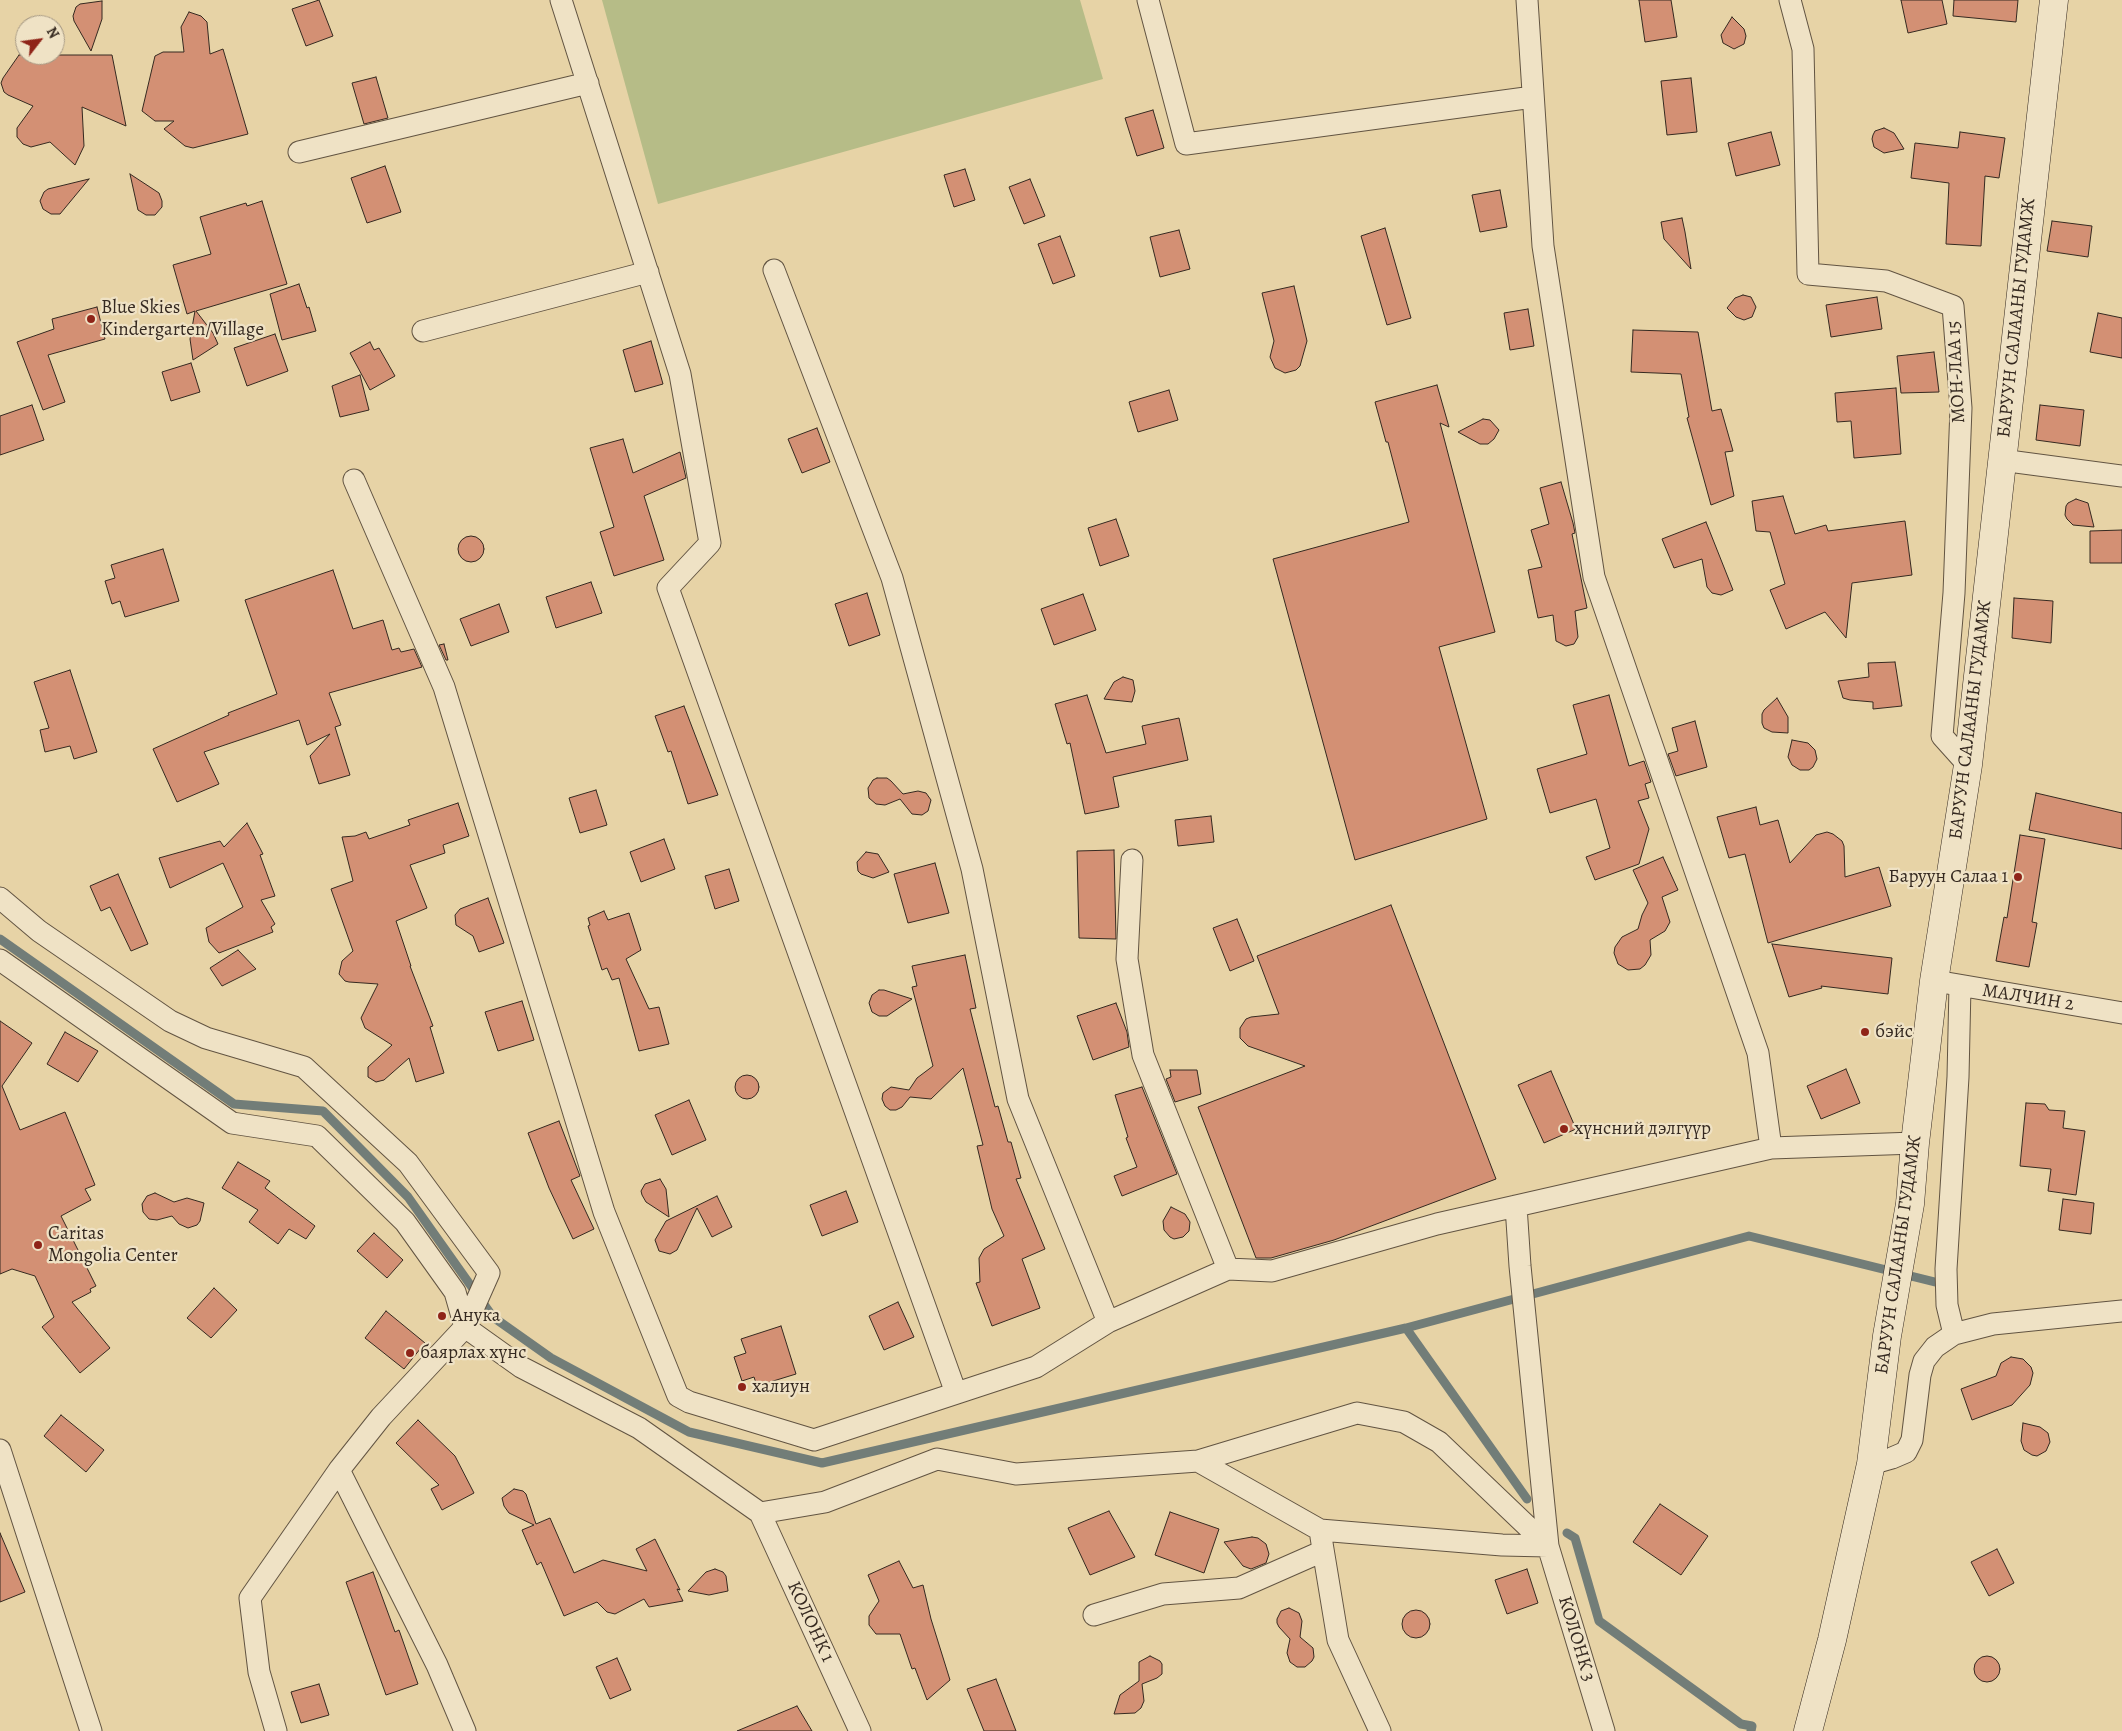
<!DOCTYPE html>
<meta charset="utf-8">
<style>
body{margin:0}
#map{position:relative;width:2122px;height:1731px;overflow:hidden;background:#e7d3a6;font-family:Alegreya,serif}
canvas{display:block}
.north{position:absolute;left:15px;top:15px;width:50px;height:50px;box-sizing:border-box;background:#efe2c5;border:1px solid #a59883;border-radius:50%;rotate:60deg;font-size:14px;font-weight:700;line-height:20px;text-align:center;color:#352920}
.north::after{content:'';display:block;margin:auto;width:18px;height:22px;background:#8f2418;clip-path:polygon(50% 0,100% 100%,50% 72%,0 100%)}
</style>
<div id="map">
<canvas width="2122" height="1731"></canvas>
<div class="north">N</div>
</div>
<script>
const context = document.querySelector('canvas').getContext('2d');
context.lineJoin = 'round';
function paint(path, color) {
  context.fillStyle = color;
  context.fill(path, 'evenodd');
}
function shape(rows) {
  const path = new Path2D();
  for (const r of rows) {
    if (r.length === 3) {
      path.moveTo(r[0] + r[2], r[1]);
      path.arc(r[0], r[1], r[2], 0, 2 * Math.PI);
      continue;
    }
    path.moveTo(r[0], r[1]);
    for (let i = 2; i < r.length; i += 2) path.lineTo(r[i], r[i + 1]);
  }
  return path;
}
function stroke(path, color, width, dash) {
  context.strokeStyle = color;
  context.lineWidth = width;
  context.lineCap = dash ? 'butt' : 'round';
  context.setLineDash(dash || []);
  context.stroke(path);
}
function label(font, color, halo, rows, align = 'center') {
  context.font = font + ' Alegreya,serif';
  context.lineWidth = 4.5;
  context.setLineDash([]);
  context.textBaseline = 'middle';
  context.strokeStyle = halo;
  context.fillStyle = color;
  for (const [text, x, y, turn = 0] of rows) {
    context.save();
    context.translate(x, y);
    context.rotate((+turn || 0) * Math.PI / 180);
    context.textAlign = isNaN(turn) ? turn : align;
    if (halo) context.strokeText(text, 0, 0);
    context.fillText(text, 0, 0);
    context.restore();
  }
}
paint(shape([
 [602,0,1080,0,1103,79,658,204]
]), '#b6bc87');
stroke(shape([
 [0,939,234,1104,323,1111,408,1197,493,1317,551,1358,689,1432,822,1463,1406,1328,1749,1236,1935,1282],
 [1406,1328,1527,1499],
 [1567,1533,1575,1538,1599,1621,1741,1724,1752,1726,1751,1731]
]), '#727d78', 9);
const building = shape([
 [319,0,333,36,306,46,292,9,319,0],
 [1639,0,1671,0,1677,37,1645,42,1639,0],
 [1901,0,1942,0,1947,24,1908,33,1901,0],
 [1954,0,2018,0,2016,22,1953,16,1954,0],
 [102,1,102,19,91,51,74,21,73,16,76,7,80,4,102,1],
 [189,12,201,16,207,22,210,54,223,49,248,134,193,148,185,146,164,129,174,121,155,121,142,111,155,56,163,52,184,52,181,27,189,12],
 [1732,17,1744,29,1746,36,1744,44,1734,49,1723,43,1721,35,1732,17],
 [19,55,112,55,126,126,82,107,84,146,75,165,50,142,31,147,23,144,17,137,17,128,33,106,8,95,4,92,1,83,3,78,19,55],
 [376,77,388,118,364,124,352,83,376,77],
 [1691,78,1697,132,1667,135,1661,81,1691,78],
 [1153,110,1164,148,1137,156,1125,118,1153,110],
 [1884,128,1894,133,1904,149,1884,153,1874,147,1872,139,1873,135,1875,131,1884,128],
 [1771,132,1780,165,1736,176,1728,143,1771,132],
 [1960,132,2005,138,1999,178,1985,176,1981,246,1946,244,1949,183,1911,178,1915,143,1958,148,1960,132],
 [385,166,401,212,367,223,351,178,385,166],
 [965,169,975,200,954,207,944,175,965,169],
 [130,174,159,193,162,201,162,207,155,215,146,215,138,210,130,174],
 [89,179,60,214,51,214,43,209,40,201,44,192,48,189,89,179],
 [1030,179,1045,216,1024,224,1009,187,1030,179],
 [1500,190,1507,227,1480,232,1472,195,1500,190],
 [262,201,287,284,196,311,213,333,218,344,193,360,190,339,195,311,187,314,173,265,211,254,200,217,246,203,247,206,262,201],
 [1682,218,1685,232,1691,269,1664,239,1661,222,1682,218],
 [2052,221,2092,226,2088,257,2047,251,2052,221],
 [1385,228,1411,318,1387,325,1361,236,1385,228],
 [1179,230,1190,269,1160,277,1150,237,1179,230],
 [1060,236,1075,276,1053,284,1038,244,1060,236],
 [299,284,307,308,309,307,316,331,282,340,270,294,299,284],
 [1294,286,1307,341,1300,366,1296,370,1285,373,1275,368,1270,357,1274,341,1262,293,1294,286],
 [1743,295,1751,297,1756,307,1752,317,1744,320,1736,317,1727,308,1735,298,1743,295],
 [1877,297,1882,329,1831,337,1826,305,1877,297],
 [97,307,105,339,48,355,65,402,43,410,17,342,54,329,52,319,97,307],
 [1528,309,1534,346,1510,350,1504,313,1528,309],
 [2098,313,2122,318,2122,358,2090,352,2098,313],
 [1633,330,1698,332,1712,411,1721,409,1733,451,1725,452,1734,496,1711,505,1687,418,1689,417,1681,374,1631,372,1633,330],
 [275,334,288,371,247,386,234,348,275,334],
 [651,341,663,384,635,392,623,350,651,341],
 [370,342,374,350,379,348,395,376,370,390,350,353,370,342],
 [1934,352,1939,392,1901,393,1897,356,1934,352],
 [191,363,200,392,171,401,162,372,191,363],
 [360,375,369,410,340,417,332,386,360,375],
 [1437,385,1449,427,1440,423,1495,632,1439,647,1487,819,1355,860,1273,559,1409,522,1388,442,1386,442,1375,402,1437,385],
 [1896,388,1901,454,1854,458,1851,421,1837,422,1835,393,1896,388],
 [1169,390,1178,420,1138,432,1129,402,1169,390],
 [32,405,44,440,0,455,0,416,32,405],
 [2040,405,2084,410,2080,446,2036,440,2040,405],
 [1483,419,1490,420,1499,430,1494,439,1488,444,1480,444,1458,432,1483,419],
 [817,428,830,462,802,473,788,439,817,428],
 [623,439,633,473,680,452,686,478,644,496,664,560,614,576,600,532,614,527,590,448,623,439],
 [1561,482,1573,523,1575,533,1572,534,1587,608,1575,611,1578,637,1574,644,1566,646,1556,641,1553,615,1538,618,1528,570,1542,567,1531,530,1549,524,1540,488,1561,482],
 [1783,496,1795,534,1826,525,1828,531,1905,521,1912,575,1852,583,1846,638,1825,612,1786,629,1770,590,1785,584,1770,532,1756,531,1752,501,1783,496],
 [2076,499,2088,503,2094,527,2073,525,2067,519,2065,515,2066,506,2068,503,2076,499],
 [1116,519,1129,556,1100,566,1088,528,1116,519],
 [1706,522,1733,590,1721,595,1712,593,1707,587,1702,559,1674,568,1662,539,1706,522],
 [2122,530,2122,563,2090,563,2090,531,2122,530],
 [471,549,13],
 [163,549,179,601,125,617,120,601,112,604,105,581,115,578,111,565,163,549],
 [333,570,353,629,383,620,392,650,399,648,401,652,414,649,422,667,329,693,341,725,335,727,350,775,319,784,310,756,330,734,307,745,299,720,204,752,219,784,177,802,153,749,229,715,228,713,277,694,245,600,333,570],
 [591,582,602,613,556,628,546,597,591,582],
 [867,593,880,635,849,646,835,604,867,593],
 [1083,594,1096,630,1054,645,1041,609,1083,594],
 [2014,598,2053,601,2051,643,2012,638,2014,598],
 [499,604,509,632,471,646,460,619,499,604],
 [444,644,448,660,446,660,439,645,444,644],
 [1895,662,1902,706,1873,709,1873,702,1850,700,1843,698,1838,681,1869,677,1868,663,1895,662],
 [70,670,97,752,74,759,70,746,45,752,40,730,49,728,34,682,70,670],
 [1123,677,1133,680,1135,691,1132,702,1104,699,1114,682,1123,677],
 [1087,695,1106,753,1146,744,1142,726,1179,718,1188,760,1113,777,1119,807,1085,814,1070,743,1067,744,1055,704,1087,695],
 [1609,695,1629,766,1644,761,1651,782,1645,784,1649,798,1638,801,1649,829,1639,864,1595,880,1586,857,1610,848,1596,799,1550,813,1537,769,1587,754,1573,705,1609,695],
 [1777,698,1788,717,1788,733,1772,732,1764,728,1762,723,1762,714,1764,710,1777,698],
 [684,706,718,795,688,804,671,751,668,752,655,716,684,706],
 [1695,721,1707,767,1676,776,1668,754,1678,751,1672,728,1695,721],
 [1792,740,1808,743,1815,750,1817,759,1813,767,1809,770,1800,770,1792,765,1788,757,1792,740],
 [877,778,887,778,891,781,903,794,918,791,926,793,931,800,928,811,922,815,912,814,900,799,885,805,876,804,869,798,868,788,873,780,877,778],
 [596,790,607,825,580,833,569,798,596,790],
 [2036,793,2122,813,2122,849,2029,830,2036,793],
 [458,803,469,836,443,845,445,853,410,865,427,908,396,921,411,966,410,966,433,1026,430,1027,444,1073,416,1082,409,1058,384,1080,376,1082,368,1077,368,1067,392,1045,365,1028,361,1018,378,984,349,982,345,981,339,974,342,961,353,951,331,889,353,881,342,837,355,836,366,832,369,839,410,825,408,820,458,803],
 [1756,807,1760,825,1778,820,1790,863,1816,835,1827,832,1833,834,1842,841,1844,846,1845,877,1879,867,1891,906,1768,943,1745,854,1729,858,1717,817,1756,807],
 [1211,816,1214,842,1178,846,1175,820,1211,816],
 [247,823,263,854,260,855,275,896,261,900,275,924,271,927,273,932,219,953,209,942,206,928,243,907,223,863,170,888,159,858,220,841,224,847,247,823],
 [2020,835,2045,839,2032,922,2037,923,2029,967,1996,961,2004,917,2007,918,2020,835],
 [664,839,675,869,641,882,630,852,664,839],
 [1114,850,1116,939,1079,938,1077,851,1114,850],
 [866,852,878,854,889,872,873,878,861,874,858,871,857,862,866,852],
 [1663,857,1678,890,1662,897,1670,922,1665,931,1650,940,1651,955,1645,965,1640,969,1628,970,1618,964,1614,953,1615,947,1622,937,1638,929,1642,915,1648,903,1633,870,1663,857],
 [935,863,949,913,908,923,894,874,935,863],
 [729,869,739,901,715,909,705,876,729,869],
 [118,874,148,944,131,951,110,907,101,911,90,886,118,874],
 [488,898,504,943,479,952,473,936,456,925,455,915,460,909,488,898],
 [1391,905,1496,1179,1334,1240,1271,1258,1256,1258,1198,1107,1305,1066,1248,1046,1240,1038,1240,1028,1246,1019,1251,1017,1279,1014,1257,956,1391,905],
 [604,911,608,920,629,913,641,950,626,959,649,1009,659,1007,669,1044,639,1051,619,978,612,980,607,968,602,970,588,926,590,925,588,918,604,911],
 [1237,919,1254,961,1230,971,1213,928,1237,919],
 [1772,944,1892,958,1888,994,1821,986,1822,988,1789,997,1772,944],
 [238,950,256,969,222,986,210,968,238,950],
 [965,955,976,1008,970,1009,995,1107,998,1106,1008,1142,1011,1142,1021,1178,1016,1179,1045,1249,1022,1259,1040,1308,992,1326,976,1283,980,1282,979,1258,984,1249,1004,1236,992,1209,977,1146,983,1145,963,1068,931,1099,910,1097,902,1107,896,1110,890,1110,885,1106,882,1099,883,1093,891,1087,909,1090,917,1078,933,1066,912,987,917,986,912,966,965,955],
 [879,990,884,990,912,999,887,1016,879,1016,872,1012,869,1003,872,995,879,990],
 [522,1001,534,1040,498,1051,485,1012,522,1001],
 [1116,1003,1127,1032,1129,1047,1093,1060,1077,1016,1116,1003],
 [0,1021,32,1043,2,1086,20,1130,65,1112,95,1185,85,1189,91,1200,61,1216,96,1286,90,1289,91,1292,72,1302,110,1348,80,1373,42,1327,54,1317,35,1276,12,1269,0,1274,0,1021],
 [65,1032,98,1051,78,1082,47,1064,65,1032],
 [1846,1069,1860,1103,1821,1119,1807,1086,1846,1069],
 [1170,1070,1197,1070,1201,1094,1175,1102,1166,1079,1171,1077,1170,1070],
 [1551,1071,1576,1129,1544,1143,1518,1085,1551,1071],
 [747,1087,12],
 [1142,1087,1177,1174,1122,1196,1114,1176,1137,1167,1126,1138,1128,1137,1115,1095,1142,1087],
 [689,1100,706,1140,672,1155,655,1115,689,1100],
 [2026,1103,2045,1104,2049,1110,2065,1111,2063,1128,2085,1131,2076,1195,2048,1191,2051,1169,2020,1166,2026,1103],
 [559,1121,580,1176,571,1180,594,1229,573,1239,549,1188,528,1133,559,1121],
 [238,1162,270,1181,265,1188,315,1226,306,1239,289,1229,278,1244,249,1222,258,1210,222,1188,238,1162],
 [660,1179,666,1189,669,1217,646,1202,642,1195,641,1191,645,1184,660,1179],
 [846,1191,858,1222,822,1236,810,1205,846,1191],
 [155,1193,174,1202,187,1198,204,1203,200,1221,197,1225,188,1228,179,1224,172,1216,157,1220,149,1219,143,1212,142,1204,147,1196,155,1193],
 [717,1196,732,1227,712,1237,697,1208,677,1250,670,1254,659,1251,655,1240,666,1221,717,1196],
 [2063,1199,2094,1203,2091,1234,2059,1230,2063,1199],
 [1171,1207,1185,1214,1190,1222,1189,1231,1183,1237,1174,1239,1170,1237,1164,1230,1163,1221,1171,1207],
 [374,1233,403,1260,387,1278,357,1251,374,1233],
 [214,1288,237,1310,211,1338,187,1318,214,1288],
 [898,1302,914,1337,884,1350,869,1316,898,1302],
 [386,1311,425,1343,404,1369,365,1338,386,1311],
 [781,1326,796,1374,757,1386,754,1377,742,1381,734,1357,746,1353,741,1339,781,1326],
 [2011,1357,2023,1359,2031,1367,2033,1373,2030,1385,2012,1405,1972,1420,1961,1389,1996,1376,2001,1363,2011,1357],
 [61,1415,104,1450,86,1472,44,1436,61,1415],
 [418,1420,455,1456,474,1493,442,1510,431,1489,439,1485,396,1443,418,1420],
 [2023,1423,2040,1427,2048,1433,2050,1442,2046,1451,2037,1456,2032,1455,2024,1450,2021,1441,2023,1423],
 [514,1489,523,1491,526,1494,536,1524,550,1518,574,1573,603,1560,647,1571,636,1549,655,1539,680,1590,677,1589,683,1601,649,1607,644,1599,615,1614,607,1612,597,1602,564,1616,541,1562,537,1565,522,1530,534,1525,509,1513,504,1506,502,1498,514,1489],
 [1660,1504,1708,1536,1681,1575,1633,1542,1660,1504],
 [1109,1511,1135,1557,1090,1575,1068,1528,1109,1511],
 [1170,1512,1219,1529,1204,1573,1155,1555,1170,1512],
 [0,1533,25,1592,0,1602,0,1533],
 [1252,1537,1258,1538,1266,1544,1269,1554,1266,1563,1251,1569,1243,1566,1224,1542,1252,1537],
 [1997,1549,2014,1583,1989,1596,1971,1562,1997,1549],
 [899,1561,913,1588,923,1585,931,1619,950,1680,927,1700,915,1668,912,1669,900,1634,876,1634,869,1625,869,1616,879,1601,868,1575,899,1561],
 [715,1569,723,1572,726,1576,728,1591,709,1595,688,1591,706,1572,715,1569],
 [1527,1569,1538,1603,1507,1614,1495,1580,1527,1569],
 [373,1572,395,1632,399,1630,418,1684,386,1695,346,1582,373,1572],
 [1289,1608,1299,1613,1302,1621,1300,1637,1313,1648,1314,1657,1312,1661,1305,1667,1297,1667,1290,1662,1287,1653,1290,1639,1279,1627,1277,1623,1277,1619,1281,1611,1289,1608],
 [1416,1624,14],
 [1987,1669,13],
 [1150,1656,1160,1661,1162,1664,1162,1674,1157,1678,1142,1684,1144,1701,1141,1708,1135,1713,1114,1714,1120,1695,1139,1681,1139,1662,1150,1656],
 [617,1658,631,1690,610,1699,596,1667,617,1658],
 [996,1679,1016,1731,984,1731,967,1689,996,1679],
 [319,1684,329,1715,301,1723,291,1692,319,1684],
 [797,1706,812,1731,737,1731,797,1706]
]);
paint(building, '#d39074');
stroke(building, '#352920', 1);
const street = shape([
 [561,0,680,374,710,543,668,588,956,1393],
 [1148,0,1186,144,1533,97],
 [1527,0,1543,246,1594,577,1758,1053,1771,1148],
 [1790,0,1803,49,1808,274,1886,281,1953,306,1961,408,1954,593,1942,736,1968,765],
 [299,152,588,83],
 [774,270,892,578,972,869,1018,1099,1108,1322],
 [423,331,648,272],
 [2001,460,2122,476],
 [354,480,444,687,604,1212,678,1396,689,1402,814,1440,1036,1367,1108,1322,1228,1269,1272,1271,1437,1224,1771,1148,1915,1143],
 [1132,860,1127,959,1143,1055,1228,1269],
 [0,898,39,931,170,1021,206,1038,304,1067,408,1163,489,1273,465,1327,521,1367,639,1428,760,1513,825,1502,937,1459,1016,1474,1198,1461,1320,1530,1502,1545,1548,1546],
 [0,960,232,1123,317,1136,405,1222,455,1292,465,1327,381,1417,339,1470,250,1598,259,1672,276,1731],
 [1947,983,2122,1013],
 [1516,1206,1520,1266,1548,1546,1604,1731],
 [1954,1334,1947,1305,1946,1269,1958,1077,1960,986],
 [0,1450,91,1731],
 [1198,1461,1357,1413,1404,1422,1439,1442,1548,1546],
 [1871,1464,1892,1458,1906,1452,1912,1440,1920,1375,1924,1361,1935,1347,1954,1334,1993,1324,2122,1311],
 [339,1470,437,1665,465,1731],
 [760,1513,860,1731],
 [1321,1537,1338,1640,1380,1731],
 [1094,1615,1163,1594,1239,1588,1323,1551]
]);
const secondary = shape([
 [1808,1731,1832,1640,1871,1464,1887,1336,1910,1204,1915,1143,1934,981,1968,765,2054,0]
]);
stroke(street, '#625442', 23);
stroke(secondary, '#352920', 29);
stroke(street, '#efe2c5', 21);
stroke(secondary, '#efe2c5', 28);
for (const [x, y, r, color] of [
 [91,319,5,"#8f2418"],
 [2018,877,5,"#8f2418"],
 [1865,1032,5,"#8f2418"],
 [1564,1129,5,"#8f2418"],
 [38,1245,5,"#8f2418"],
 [442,1316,5,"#8f2418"],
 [410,1353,5,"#8f2418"],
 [742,1387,5,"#8f2418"]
]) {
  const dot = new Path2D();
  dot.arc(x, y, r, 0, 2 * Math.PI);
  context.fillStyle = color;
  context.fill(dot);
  stroke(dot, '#efe2c5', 2);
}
label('19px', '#352920', '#efe2c5', [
 ["Blue Skies",101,308],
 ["Kindergarten/Village",101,330],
 ["Баруун Салаа 1",2008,877,"right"],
 ["бэйс",1875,1032],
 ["хүнсний дэлгүүр",1574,1129],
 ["Caritas",48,1234],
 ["Mongolia Center",48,1256],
 ["Анука",452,1316],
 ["баярлах хүнс",420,1353],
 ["халиун",752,1387]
], 'left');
label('19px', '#352920', '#efe2c5', [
 ["БАРУУН САЛААНЫ ГУДАМЖ",2017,318,-84],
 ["МОН-ЛАА 15",1957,372,-93],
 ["БАРУУН САЛААНЫ ГУДАМЖ",1971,720,-83],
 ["МАЛЧИН 2",2028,998,9],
 ["БАРУУН САЛААНЫ ГУДАМЖ",1899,1255,-82],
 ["КОЛОНК 1",810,1622,65],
 ["КОЛОНК 3",1576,1639,73]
]);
</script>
